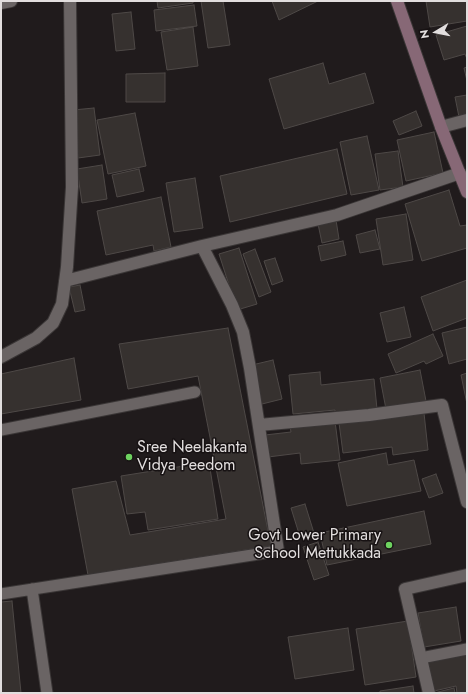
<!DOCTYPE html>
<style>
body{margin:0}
#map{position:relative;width:468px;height:694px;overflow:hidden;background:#201b1c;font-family:Jost,sans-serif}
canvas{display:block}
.frame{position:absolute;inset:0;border:2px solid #e2dede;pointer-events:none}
.north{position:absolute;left:416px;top:12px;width:40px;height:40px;-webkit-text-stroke:3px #171213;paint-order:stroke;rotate:260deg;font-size:11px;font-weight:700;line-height:16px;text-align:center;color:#e2dede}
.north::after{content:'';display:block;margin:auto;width:14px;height:18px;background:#e2dede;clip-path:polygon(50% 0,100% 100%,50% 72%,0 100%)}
</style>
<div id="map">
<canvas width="468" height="694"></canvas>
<div class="frame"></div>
<div class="north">N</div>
</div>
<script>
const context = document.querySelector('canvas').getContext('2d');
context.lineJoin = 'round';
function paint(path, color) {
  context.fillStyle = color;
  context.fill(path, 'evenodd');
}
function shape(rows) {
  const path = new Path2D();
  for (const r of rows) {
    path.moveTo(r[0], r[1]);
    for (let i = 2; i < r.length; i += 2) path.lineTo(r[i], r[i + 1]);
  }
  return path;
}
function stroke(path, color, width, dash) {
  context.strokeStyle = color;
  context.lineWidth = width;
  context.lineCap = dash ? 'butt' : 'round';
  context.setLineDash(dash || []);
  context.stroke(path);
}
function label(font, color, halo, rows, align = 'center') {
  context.font = font + ' Jost,sans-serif';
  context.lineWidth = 3;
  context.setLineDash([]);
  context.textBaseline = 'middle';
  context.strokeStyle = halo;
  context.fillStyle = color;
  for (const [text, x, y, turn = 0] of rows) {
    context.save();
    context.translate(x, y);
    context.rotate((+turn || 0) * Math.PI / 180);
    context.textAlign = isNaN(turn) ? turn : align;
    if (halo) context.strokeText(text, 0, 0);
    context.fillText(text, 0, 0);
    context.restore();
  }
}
const building = shape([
 [157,1,193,1,193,3,158,8,157,1],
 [201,1,223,1,230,45,208,48,201,1],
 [272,1,318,1,279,20,272,1],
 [426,1,467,1,467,21,430,27,426,1],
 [194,5,197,26,156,31,154,10,194,5],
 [131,12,135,49,116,51,112,14,131,12],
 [467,26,467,59,465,54,444,60,436,35,467,26],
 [193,27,198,66,167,70,161,32,193,27],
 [323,63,329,84,365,73,374,103,284,129,269,79,323,63],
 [467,67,467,81,464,68,467,67],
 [165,73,165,102,126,102,126,74,165,73],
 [467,95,467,115,459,117,455,97,467,95],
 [94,108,100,155,78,158,73,110,94,108],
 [416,111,422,126,399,135,393,121,416,111],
 [135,113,146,166,108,174,97,120,135,113],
 [434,132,443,173,406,181,397,140,434,132],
 [367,136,379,190,351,195,340,142,367,136],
 [337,149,347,194,230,222,220,176,337,149],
 [398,151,403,187,380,190,375,154,398,151],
 [102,165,107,199,82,203,77,169,102,165],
 [139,169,144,191,117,197,112,175,139,169],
 [195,178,203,228,174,232,166,183,195,178],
 [449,190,460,226,467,225,467,248,422,261,405,204,449,190],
 [161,197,171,247,154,251,153,245,106,255,97,211,161,197],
 [406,214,413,260,383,265,376,219,406,214],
 [336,220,339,239,322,243,318,224,336,220],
 [375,230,380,249,360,253,356,235,375,230],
 [343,241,346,255,321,261,318,246,343,241],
 [239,248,257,304,237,310,219,254,239,248],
 [255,249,271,292,259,297,243,254,255,249],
 [275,258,283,281,272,285,264,261,275,258],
 [467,280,467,318,433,331,421,297,467,280],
 [80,285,85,310,75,312,69,287,80,285],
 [404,307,411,337,387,342,380,313,404,307],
 [467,327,467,359,449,364,442,333,467,327],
 [228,328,271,546,88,575,72,489,116,481,130,535,226,519,198,376,128,389,119,344,228,328],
 [433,334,443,356,426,364,424,361,396,373,388,354,433,334],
 [74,358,81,400,1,414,1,374,74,358],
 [273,360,282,399,262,404,252,365,273,360],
 [420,370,426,401,386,409,380,378,420,370],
 [320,372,321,385,374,379,377,409,335,413,335,410,293,414,289,375,320,372],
 [467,373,467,404,461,375,467,373],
 [424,413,428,450,393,455,392,447,343,453,339,423,424,413],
 [335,421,340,460,301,464,300,453,268,457,265,435,291,432,290,426,335,421],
 [386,453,388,465,414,460,421,491,347,506,338,463,386,453],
 [209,462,218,519,148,530,145,512,127,514,121,476,209,462],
 [436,474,443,493,429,498,422,479,436,474],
 [305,504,314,533,300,537,291,508,305,504],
 [424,511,431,544,327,565,320,533,424,511],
 [318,542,329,575,314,580,303,547,318,542],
 [12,601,21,693,1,693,1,602,12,601],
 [456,607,461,641,424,647,418,613,456,607],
 [408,621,416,677,365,685,356,629,408,621],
 [348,628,354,670,295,679,288,637,348,628],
 [467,653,467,693,457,693,456,686,434,691,428,662,467,653],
 [413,686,414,693,380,693,380,691,413,686],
 [454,688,455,693,434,693,454,688]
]);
paint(building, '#36312f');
stroke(building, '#4e4947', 1);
const lane = shape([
 [1,430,195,392],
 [32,589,47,693],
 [1,594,278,551],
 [421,658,467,649]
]);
const street = shape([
 [1,3,11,1],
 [441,127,467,120],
 [202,246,232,305,243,332,250,368,278,551],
 [65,281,202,246,337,215,460,173],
 [1,357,36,338,53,323,62,304,67,267,72,187,70,1],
 [259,425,369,415,442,405,467,502],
 [429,693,405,589,467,575]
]);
const secondary = shape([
 [397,1,441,127,467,192]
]);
stroke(lane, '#3a3636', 13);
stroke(street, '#3a3636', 14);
stroke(secondary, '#3a3636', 14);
stroke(lane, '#6a6464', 11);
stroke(street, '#6a6464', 12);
stroke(secondary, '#876876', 12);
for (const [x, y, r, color] of [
 [129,457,4,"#6ed360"],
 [389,545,4,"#6ed360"]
]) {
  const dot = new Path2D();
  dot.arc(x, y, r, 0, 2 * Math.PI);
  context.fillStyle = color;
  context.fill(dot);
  stroke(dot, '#171213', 1.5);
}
label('16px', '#e2dede', '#171213', [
 ["Sree Neelakanta",137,448],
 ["Vidya Peedom",137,466],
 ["Govt Lower Primary",381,536,"right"],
 ["School Mettukkada",381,554,"right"]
], 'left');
</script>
